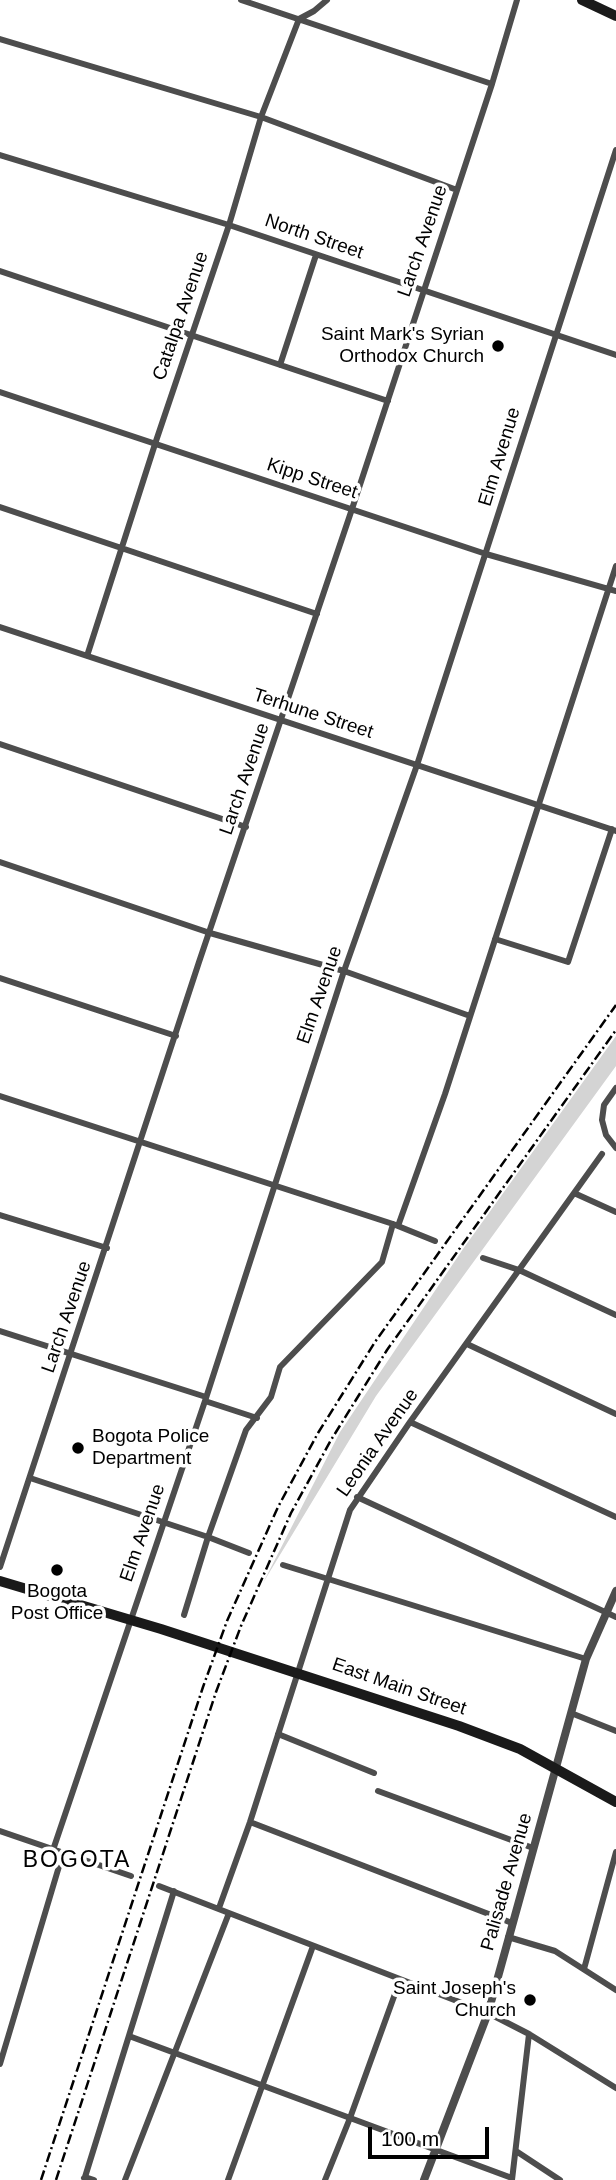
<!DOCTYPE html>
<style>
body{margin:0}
#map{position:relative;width:616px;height:2180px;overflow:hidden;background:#fff;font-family:Arial,sans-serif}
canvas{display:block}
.scale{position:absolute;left:368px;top:2127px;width:121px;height:32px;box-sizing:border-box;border:4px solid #000;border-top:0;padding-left:9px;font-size:21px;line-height:24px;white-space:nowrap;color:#000;-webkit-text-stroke:5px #fff;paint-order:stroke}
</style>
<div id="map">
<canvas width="616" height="2180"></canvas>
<div class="scale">100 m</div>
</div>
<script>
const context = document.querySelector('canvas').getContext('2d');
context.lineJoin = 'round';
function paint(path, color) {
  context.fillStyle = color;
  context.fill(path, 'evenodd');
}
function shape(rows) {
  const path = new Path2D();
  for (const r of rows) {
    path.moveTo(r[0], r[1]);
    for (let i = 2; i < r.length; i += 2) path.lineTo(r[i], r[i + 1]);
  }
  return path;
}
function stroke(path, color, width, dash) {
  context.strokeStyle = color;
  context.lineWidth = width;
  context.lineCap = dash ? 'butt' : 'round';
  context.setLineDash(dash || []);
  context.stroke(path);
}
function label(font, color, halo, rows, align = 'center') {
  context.font = font + ' Arial,sans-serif';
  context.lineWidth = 7;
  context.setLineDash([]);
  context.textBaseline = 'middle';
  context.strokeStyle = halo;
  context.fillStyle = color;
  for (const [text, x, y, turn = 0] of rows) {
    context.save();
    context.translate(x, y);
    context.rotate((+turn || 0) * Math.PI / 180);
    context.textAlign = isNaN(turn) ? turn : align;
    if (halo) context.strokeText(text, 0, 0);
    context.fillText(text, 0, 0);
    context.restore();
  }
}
paint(shape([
 [616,1036,616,1066,376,1396,263,1583,340,1432,463,1249]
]), '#d4d4d4');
stroke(shape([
 [241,0,492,84],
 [0,39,261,117,457,190],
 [0,155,229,225,616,355],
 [0,271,388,401],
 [280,365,316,255],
 [0,392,486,554,616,591],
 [0,507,317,614],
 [0,627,616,831],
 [87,656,156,441,229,225,261,117,299,19,314,11,327,0],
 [0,744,246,827],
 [0,862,210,933,344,971,470,1016],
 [495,939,568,962,612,829],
 [0,978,176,1036],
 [616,1088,604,1105,602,1120,606,1135,616,1148],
 [0,1096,393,1224,435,1241],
 [574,1193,616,1212],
 [0,1215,107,1248],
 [398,1226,445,1094,616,566],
 [483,1258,519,1270,616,1315],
 [0,1331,206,1397],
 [467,1344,616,1414],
 [205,1401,257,1418],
 [410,1422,616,1517],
 [30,1478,208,1537,249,1553],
 [357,1497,616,1617],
 [283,1565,586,1659],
 [0,1567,199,962,352,509,492,84,517,0],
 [184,1615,208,1537,246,1430,271,1397,280,1367,382,1262,393,1224],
 [571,1713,616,1731],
 [278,1734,374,1773],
 [378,1791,533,1848],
 [250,1822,512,1923],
 [0,1831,131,1876],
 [53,1850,205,1401,344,971,417,765,616,150],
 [159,1886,488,2013,529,2034,616,2088],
 [219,1908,250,1822,350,1510,410,1422,602,1154],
 [508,1937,555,1951,616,1990],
 [584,1969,616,1852],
 [129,2036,512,2178],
 [0,2064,63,1853],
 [516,2151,560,2180],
 [85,2177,174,1891],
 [84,2178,85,2177,94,2180],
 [125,2180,229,1913],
 [228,2180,313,1946],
 [325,2180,350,2118,400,1980],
 [512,2180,529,2034]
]), '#4d4d4d', 6);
stroke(shape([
 [424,2180,488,2013,586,1659,616,1591]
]), '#4d4d4d', 8);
stroke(shape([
 [582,0,616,16],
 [0,1581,161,1629,459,1726,520,1749,616,1802]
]), '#1a1a1a', 10);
stroke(shape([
 [41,2180,203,1687,227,1621,278,1507,318,1433,375,1342,616,1005],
 [56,2180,216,1692,241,1626,291,1513,331,1440,387,1350,616,1030]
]), '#000', 2.5, [10, 3.5, 2, 3.5]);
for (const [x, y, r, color] of [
 [498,346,7,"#000"],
 [78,1448,7,"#000"],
 [57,1570,7,"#000"],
 [530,2000,7,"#000"]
]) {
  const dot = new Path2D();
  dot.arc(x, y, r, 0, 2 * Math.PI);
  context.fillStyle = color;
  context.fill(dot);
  stroke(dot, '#fff', 2.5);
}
label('19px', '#000', '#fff', [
 ["North Street",314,237,19],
 ["Larch Avenue",423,241,-71],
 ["Catalpa Avenue",181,316,-71],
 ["Elm Avenue",500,457,-73],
 ["Kipp Street",312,479,18],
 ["Terhune Street",313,714,18],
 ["Larch Avenue",245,779,-71],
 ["Elm Avenue",320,995,-71],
 ["Larch Avenue",67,1317,-71],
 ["Leonia Avenue",378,1443,-55],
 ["Elm Avenue",143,1533,-71],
 ["East Main Street",399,1687,19],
 ["Palisade Avenue",507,1882,-74]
]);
label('19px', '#000', '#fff', [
 ["Saint Mark's Syrian",484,335],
 ["Orthodox Church",484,357],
 ["Bogota Police",92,1437,"left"],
 ["Department",92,1459,"left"],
 ["Bogota",57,1592,"center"],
 ["Post Office",57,1614,"center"],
 ["Saint Joseph's",516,1989],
 ["Church",516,2011]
], 'right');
context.letterSpacing = '2px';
label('23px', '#000', '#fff', [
 ["BOGOTA",77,1861]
]);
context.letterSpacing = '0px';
</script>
